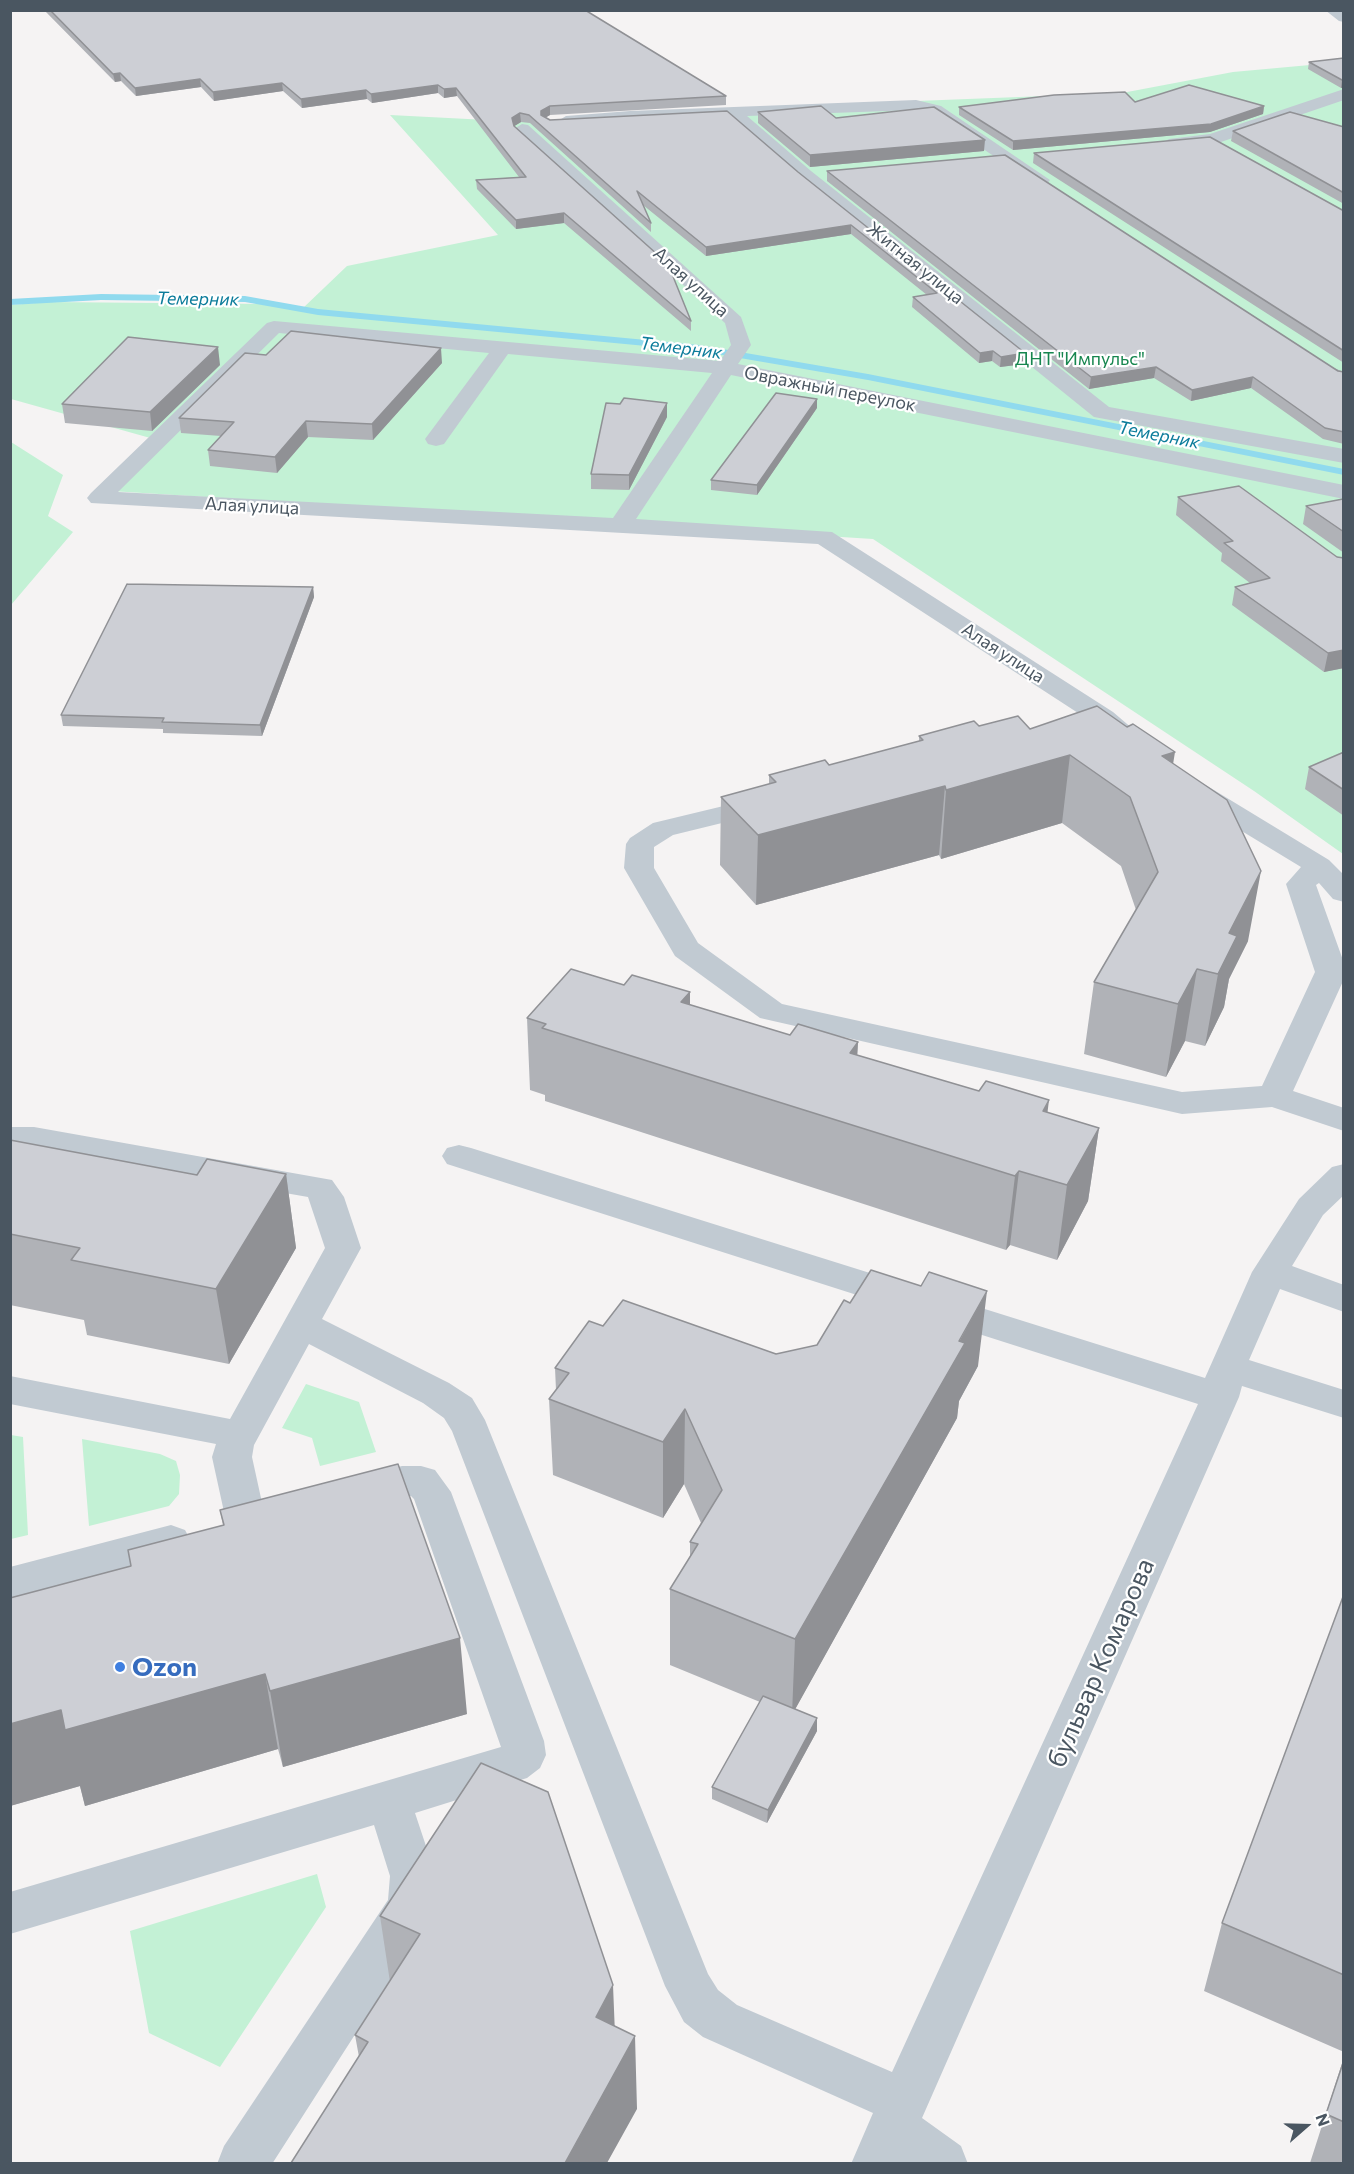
<!DOCTYPE html>
<meta charset="utf-8">
<style>
body{margin:0}
#map{position:relative;width:1354px;height:2174px;overflow:hidden;background:#f5f3f3;font-family:Commissioner,sans-serif}
canvas{display:block}
.frame{position:absolute;inset:0;border:12px solid #4a5661;pointer-events:none}
.north{position:absolute;left:1276px;top:2096px;width:60px;height:60px;-webkit-text-stroke:4px #fff;paint-order:stroke;rotate:70deg;font-size:16px;font-weight:700;line-height:24px;text-align:center;color:#4a5661}
.north::after{content:'';display:block;margin:auto;width:21px;height:27px;background:#4a5661;clip-path:polygon(50% 0,100% 100%,50% 72%,0 100%)}
</style>
<div id="map">
<canvas width="1354" height="2174"></canvas>
<div class="frame"></div>
<div class="north">N</div>
</div>
<script>
const context = document.querySelector('canvas').getContext('2d');
context.lineJoin = 'round';
function paint(path, color) {
  context.fillStyle = color;
  context.fill(path, 'evenodd');
}
function shape(rows) {
  const path = new Path2D();
  for (const r of rows) {
    path.moveTo(r[0], r[1]);
    for (let i = 2; i < r.length; i += 2) path.lineTo(r[i], r[i + 1]);
  }
  return path;
}
function stroke(path, color, width, dash) {
  context.strokeStyle = color;
  context.lineWidth = width;
  context.lineCap = dash ? 'butt' : 'round';
  context.setLineDash(dash || []);
  context.stroke(path);
}
function label(font, color, halo, rows, align = 'center') {
  context.font = font + ' Commissioner,sans-serif';
  context.lineWidth = 4.5;
  context.setLineDash([]);
  context.textBaseline = 'middle';
  context.strokeStyle = halo;
  context.fillStyle = color;
  for (const [text, x, y, turn = 0] of rows) {
    context.save();
    context.translate(x, y);
    context.rotate((+turn || 0) * Math.PI / 180);
    context.textAlign = isNaN(turn) ? turn : align;
    if (halo) context.strokeText(text, 0, 0);
    context.fillText(text, 0, 0);
    context.restore();
  }
}
paint(shape([
 [1343,62,1343,854,1254,791,873,539,111,491,161,441,11,399,10,305,48,302,266,304,302,309,347,266,498,235,390,115,526,122,659,111,1122,93,1233,72],
 [11,442,63,475,48,516,73,532,11,605],
 [306,1384,359,1402,376,1452,320,1466,312,1438,282,1428],
 [11,1435,23,1437,28,1535,11,1539],
 [82,1439,160,1454,176,1461,180,1475,179,1494,169,1506,89,1526],
 [317,1874,326,1907,220,2067,149,2033,130,1931]
]), '#c3f1d5');
paint(shape([
 [101,294,245,296,318,309,699,345,868,374,1344,469,1344,475,868,380,699,351,318,315,245,302,101,300,10,305,10,299,101,294]
]), '#90daee');
paint(shape([
 [1325,10,1343,10,1344,22,1339,21,1325,10],
 [1344,89,1344,100,1218,143,1169,149,1160,144,1169,139,1210,134,1344,89],
 [916,100,941,106,1050,180,1047,184,1035,184,930,113,916,110,747,116,811,171,1109,407,1344,449,1344,463,1094,417,799,179,728,117,566,126,558,121,566,116,630,111,916,100],
 [522,124,528,125,741,317,751,345,738,364,1344,485,1344,499,731,375,636,519,832,532,1113,712,1140,735,1136,741,1126,743,1116,741,1095,724,818,544,91,503,87,498,91,493,267,323,274,321,720,361,731,345,725,323,516,133,514,129,522,124],
 [279,333,489,353,425,439,428,444,436,446,444,444,508,354,712,373,613,518,118,492,279,333],
 [1194,782,1204,784,1329,860,1344,875,1344,902,1333,899,1319,883,1316,885,1344,963,1344,979,1293,1091,1344,1108,1344,1131,1272,1107,1182,1114,760,1018,675,956,624,868,626,844,630,838,653,823,765,796,775,798,779,804,775,810,673,835,654,847,654,868,698,943,782,1004,1182,1092,1262,1086,1315,972,1286,884,1301,867,1184,796,1180,790,1184,784,1194,782],
 [10,1127,34,1127,332,1180,344,1197,361,1248,322,1319,449,1383,472,1398,485,1420,708,1974,718,1990,737,2005,892,2072,1198,1404,447,1164,442,1156,447,1148,459,1145,471,1148,1205,1378,1252,1272,1299,1199,1332,1167,1344,1164,1344,1195,1323,1215,1292,1266,1344,1285,1344,1312,1280,1289,1249,1360,1344,1390,1344,1418,1242,1386,1239,1397,922,2118,961,2146,968,2164,851,2164,873,2113,703,2037,684,2022,665,1986,452,1431,444,1418,423,1403,309,1344,254,1445,252,1457,266,1521,260,1532,246,1537,232,1532,226,1521,212,1457,216,1444,10,1404,10,1376,230,1419,325,1248,308,1197,34,1149,10,1149,10,1127],
 [402,1466,421,1466,435,1470,451,1492,544,1741,546,1755,540,1768,527,1778,415,1813,436,1876,437,1895,422,1930,272,2164,217,2164,224,2146,388,1900,390,1876,374,1825,10,1934,10,1892,501,1747,414,1499,411,1496,402,1496,360,1507,346,1503,340,1492,346,1481,402,1466],
 [171,1525,185,1530,191,1541,185,1552,10,1599,10,1567,171,1525]
]), '#c1cad2');
paint(shape([
 [44,10,585,10,726,96,726,105,550,115,545,118,550,120,798,172,1024,364,1000,367,992,361,979,363,912,307,913,297,927,295,851,234,706,256,643,205,651,223,651,232,530,123,521,122,514,126,691,321,691,331,564,223,516,229,477,189,476,180,519,177,457,96,444,98,438,93,372,103,367,99,302,108,283,91,214,101,201,87,136,96,121,81,115,82],
 [1344,58,1344,87,1341,88,1308,69,1309,62],
 [1135,102,1264,106,1263,114,1210,132,1013,150,959,115,959,107],
 [758,112,984,151,810,167,758,123],
 [1344,127,1344,204,1231,141,1233,131],
 [1034,153,1344,211,1344,363,1033,163],
 [827,171,1344,372,1344,444,1323,439,1251,388,1191,401,1154,378,1089,389,827,181],
 [266,355,442,363,373,440,308,437,277,473,210,466,208,450,221,436,181,433,179,418],
 [220,365,152,431,65,423,62,404],
 [620,404,667,417,629,490,591,489,591,474],
 [817,408,757,495,711,490,711,480],
 [1239,486,1344,668,1324,672,1232,605,1235,587,1250,583,1221,561,1222,553,1176,515,1178,497],
 [1344,500,1344,553,1303,524,1306,506],
 [313,587,314,597,262,736,163,733,163,729,63,726,61,715],
 [979,726,1030,729,1173,764,1248,941,1229,979,1224,1007,1205,1046,1185,1041,1166,1077,1084,1054,1094,982,1136,910,1121,866,1062,823,941,859,939,855,756,905,720,865,721,797,769,784,769,775,829,765,919,741,919,736],
 [1344,752,1344,816,1305,789,1309,767],
 [624,985,690,992,690,1005,790,1035,858,1042,857,1055,1099,1128,1088,1201,1057,1260,1010,1245,1006,1250,545,1101,545,1095,530,1090,527,1018],
 [10,1140,197,1175,286,1174,296,1248,229,1364,87,1335,84,1320,10,1305],
 [603,1326,776,1354,978,1366,959,1401,957,1418,795,1709,817,1731,767,1823,712,1799,712,1787,760,1702,670,1665,670,1589,690,1557,690,1542,701,1523,684,1484,663,1518,553,1475,549,1399,556,1390,555,1368],
 [220,1510,467,1714,283,1767,278,1749,85,1806,80,1786,10,1806,10,1598,131,1566,223,1525],
 [1344,1594,1344,2052,1204,1991,1222,1923],
 [380,1916,615,2026,637,2109,359,2057,355,2035,390,1982],
 [1344,2057,1344,2163,1310,2163]
]), '#b0b2b7');
paint(shape([
 [120,73,121,81,115,82,113,74],
 [200,79,201,87,136,96,135,88],
 [1342,80,1344,80,1344,87,1341,88],
 [282,83,283,91,214,101,213,92],
 [438,85,438,93,372,103,371,94],
 [456,88,457,96,444,98,444,89],
 [366,90,367,99,302,108,301,99],
 [550,106,550,115,541,120,541,111],
 [1264,106,1263,114,1210,132,1013,150,1013,141],
 [520,113,521,122,513,127,512,118],
 [985,140,984,151,810,167,810,155],
 [564,213,564,223,516,229,516,220],
 [851,225,851,234,706,256,706,247],
 [218,347,220,365,152,431,150,412],
 [441,348,442,363,373,440,372,424],
 [993,351,992,361,979,363,980,353],
 [1025,353,1024,364,1000,367,1001,357],
 [1156,367,1154,378,1089,389,1091,377],
 [1253,377,1251,388,1191,401,1192,390],
 [817,399,817,408,757,495,757,485],
 [667,403,667,417,629,490,629,475],
 [306,421,308,437,277,473,275,457],
 [313,587,314,597,262,736,260,725],
 [1344,650,1344,668,1324,672,1328,653],
 [1175,752,1164,820,1162,756],
 [1070,755,1062,823,941,859,946,790],
 [945,786,939,855,756,905,758,835],
 [1261,871,1248,941,1229,979,1224,1007,1205,1046,1218,974,1229,933],
 [1197,969,1185,1041,1166,1077,1178,1004],
 [690,992,690,1064,681,1002],
 [858,1042,854,1115,850,1053],
 [1049,1100,1040,1173,1043,1111],
 [1099,1128,1088,1201,1057,1260,1067,1185],
 [1019,1171,1010,1245,1006,1250,1015,1176],
 [286,1174,296,1248,229,1364,216,1289],
 [987,1291,978,1366,959,1401,957,1418,792,1715,795,1639],
 [685,1409,684,1484,663,1518,663,1442],
 [460,1638,467,1714,283,1767,270,1691],
 [265,1674,278,1749,85,1806,80,1786,10,1806,10,1724,61,1710],
 [817,1718,817,1731,767,1823,768,1810],
 [613,1985,616,2059,596,2017],
 [635,2036,637,2109,607,2163,565,2163]
]), '#909195');
const building = shape([
 [50,10,585,10,726,96,550,106,541,111,541,115,550,120,727,111,798,172,1025,353,1001,357,993,351,980,353,913,297,937,293,851,225,706,247,637,191,651,223,529,115,520,113,512,118,514,126,668,264,691,321,564,213,516,220,476,180,526,177,456,88,444,89,438,85,371,94,366,90,301,99,282,83,213,92,200,79,135,88,120,73,113,74,50,10],
 [1344,58,1344,80,1342,80,1309,62,1344,58],
 [1189,85,1264,106,1211,124,1013,141,959,107,1054,95,1125,92,1135,102,1189,85],
 [821,106,836,118,934,107,985,140,810,155,758,112,821,106],
 [1290,112,1344,127,1344,193,1233,131,1290,112],
 [1210,137,1344,211,1344,351,1034,153,1210,137],
 [1005,155,1338,371,1344,372,1344,432,1325,428,1253,377,1192,390,1156,367,1091,377,827,171,1005,155],
 [291,331,441,348,372,424,306,421,275,457,208,450,234,422,179,418,245,353,266,355,291,331],
 [128,337,218,347,150,412,62,404,128,337],
 [776,393,817,399,757,485,711,480,776,393],
 [624,398,667,403,629,475,591,474,606,403,620,404,624,398],
 [1239,486,1337,557,1344,558,1344,650,1328,653,1235,587,1270,578,1224,543,1233,541,1178,497,1239,486],
 [1343,499,1344,532,1306,506,1343,499],
 [127,584,313,587,260,725,162,722,164,718,61,715,127,584],
 [1097,706,1127,727,1133,724,1175,752,1162,756,1227,800,1261,871,1229,933,1237,936,1218,974,1197,969,1178,1004,1094,982,1158,872,1130,797,1070,755,946,790,945,786,758,835,721,797,776,782,769,775,825,760,829,765,923,740,919,736,974,721,979,726,1018,716,1030,729,1097,706],
 [1344,752,1344,790,1309,767,1344,752],
 [571,969,624,985,632,975,690,992,681,1002,790,1035,798,1024,858,1042,850,1053,979,1091,986,1081,1049,1100,1043,1111,1099,1128,1067,1185,1019,1171,1015,1176,542,1028,546,1024,527,1018,571,969],
 [10,1140,197,1175,207,1159,286,1174,216,1289,71,1260,80,1248,10,1234,10,1140],
 [871,1270,921,1286,929,1272,987,1291,959,1341,965,1343,795,1639,670,1589,698,1544,690,1542,722,1490,685,1409,663,1442,549,1399,569,1373,555,1368,589,1321,603,1326,623,1300,776,1354,817,1345,844,1300,850,1303,871,1270],
 [398,1464,460,1638,270,1691,265,1674,65,1730,61,1710,10,1724,10,1598,131,1566,128,1550,224,1525,220,1510,398,1464],
 [1344,1594,1344,1975,1222,1923,1344,1594],
 [763,1696,817,1718,768,1810,712,1787,763,1696],
 [481,1763,548,1792,613,1985,596,2017,635,2036,565,2163,291,2163,368,2042,355,2035,420,1934,380,1916,481,1763],
 [1344,2060,1344,2122,1326,2114,1344,2060]
]);
paint(building, '#cdcfd5');
stroke(building, '#909195', 1.5);
for (const [x, y, r, color] of [
 [120,1667,6,"#3f7fe0"]
]) {
  const dot = new Path2D();
  dot.arc(x, y, r, 0, 2 * Math.PI);
  context.fillStyle = color;
  context.fill(dot);
  stroke(dot, '#fff', 2);
}
label('18px', '#4a5661', '#fff', [
 ["Житная улица",915,263,39],
 ["Алая улица",691,282,42],
 ["Овражный переулок",830,389,11],
 ["Алая улица",252,506,3],
 ["Алая улица",1003,653,33]
]);
label('italic 18px', '#0c7c9b', '#fff', [
 ["Темерник",198,299,1],
 ["Темерник",681,348,7],
 ["Темерник",1159,435,11]
]);
label('18px', '#17864f', '#fff', [
 ["ДНТ \"Импульс\"",1080,359]
]);
label('26px', '#4a5661', '#fff', [
 ["бульвар Комарова",1101,1663,-66]
]);
label('bold 26px', '#366cbe', '#fff', [
 ["Ozon",132,1667]
], 'left');
</script>
